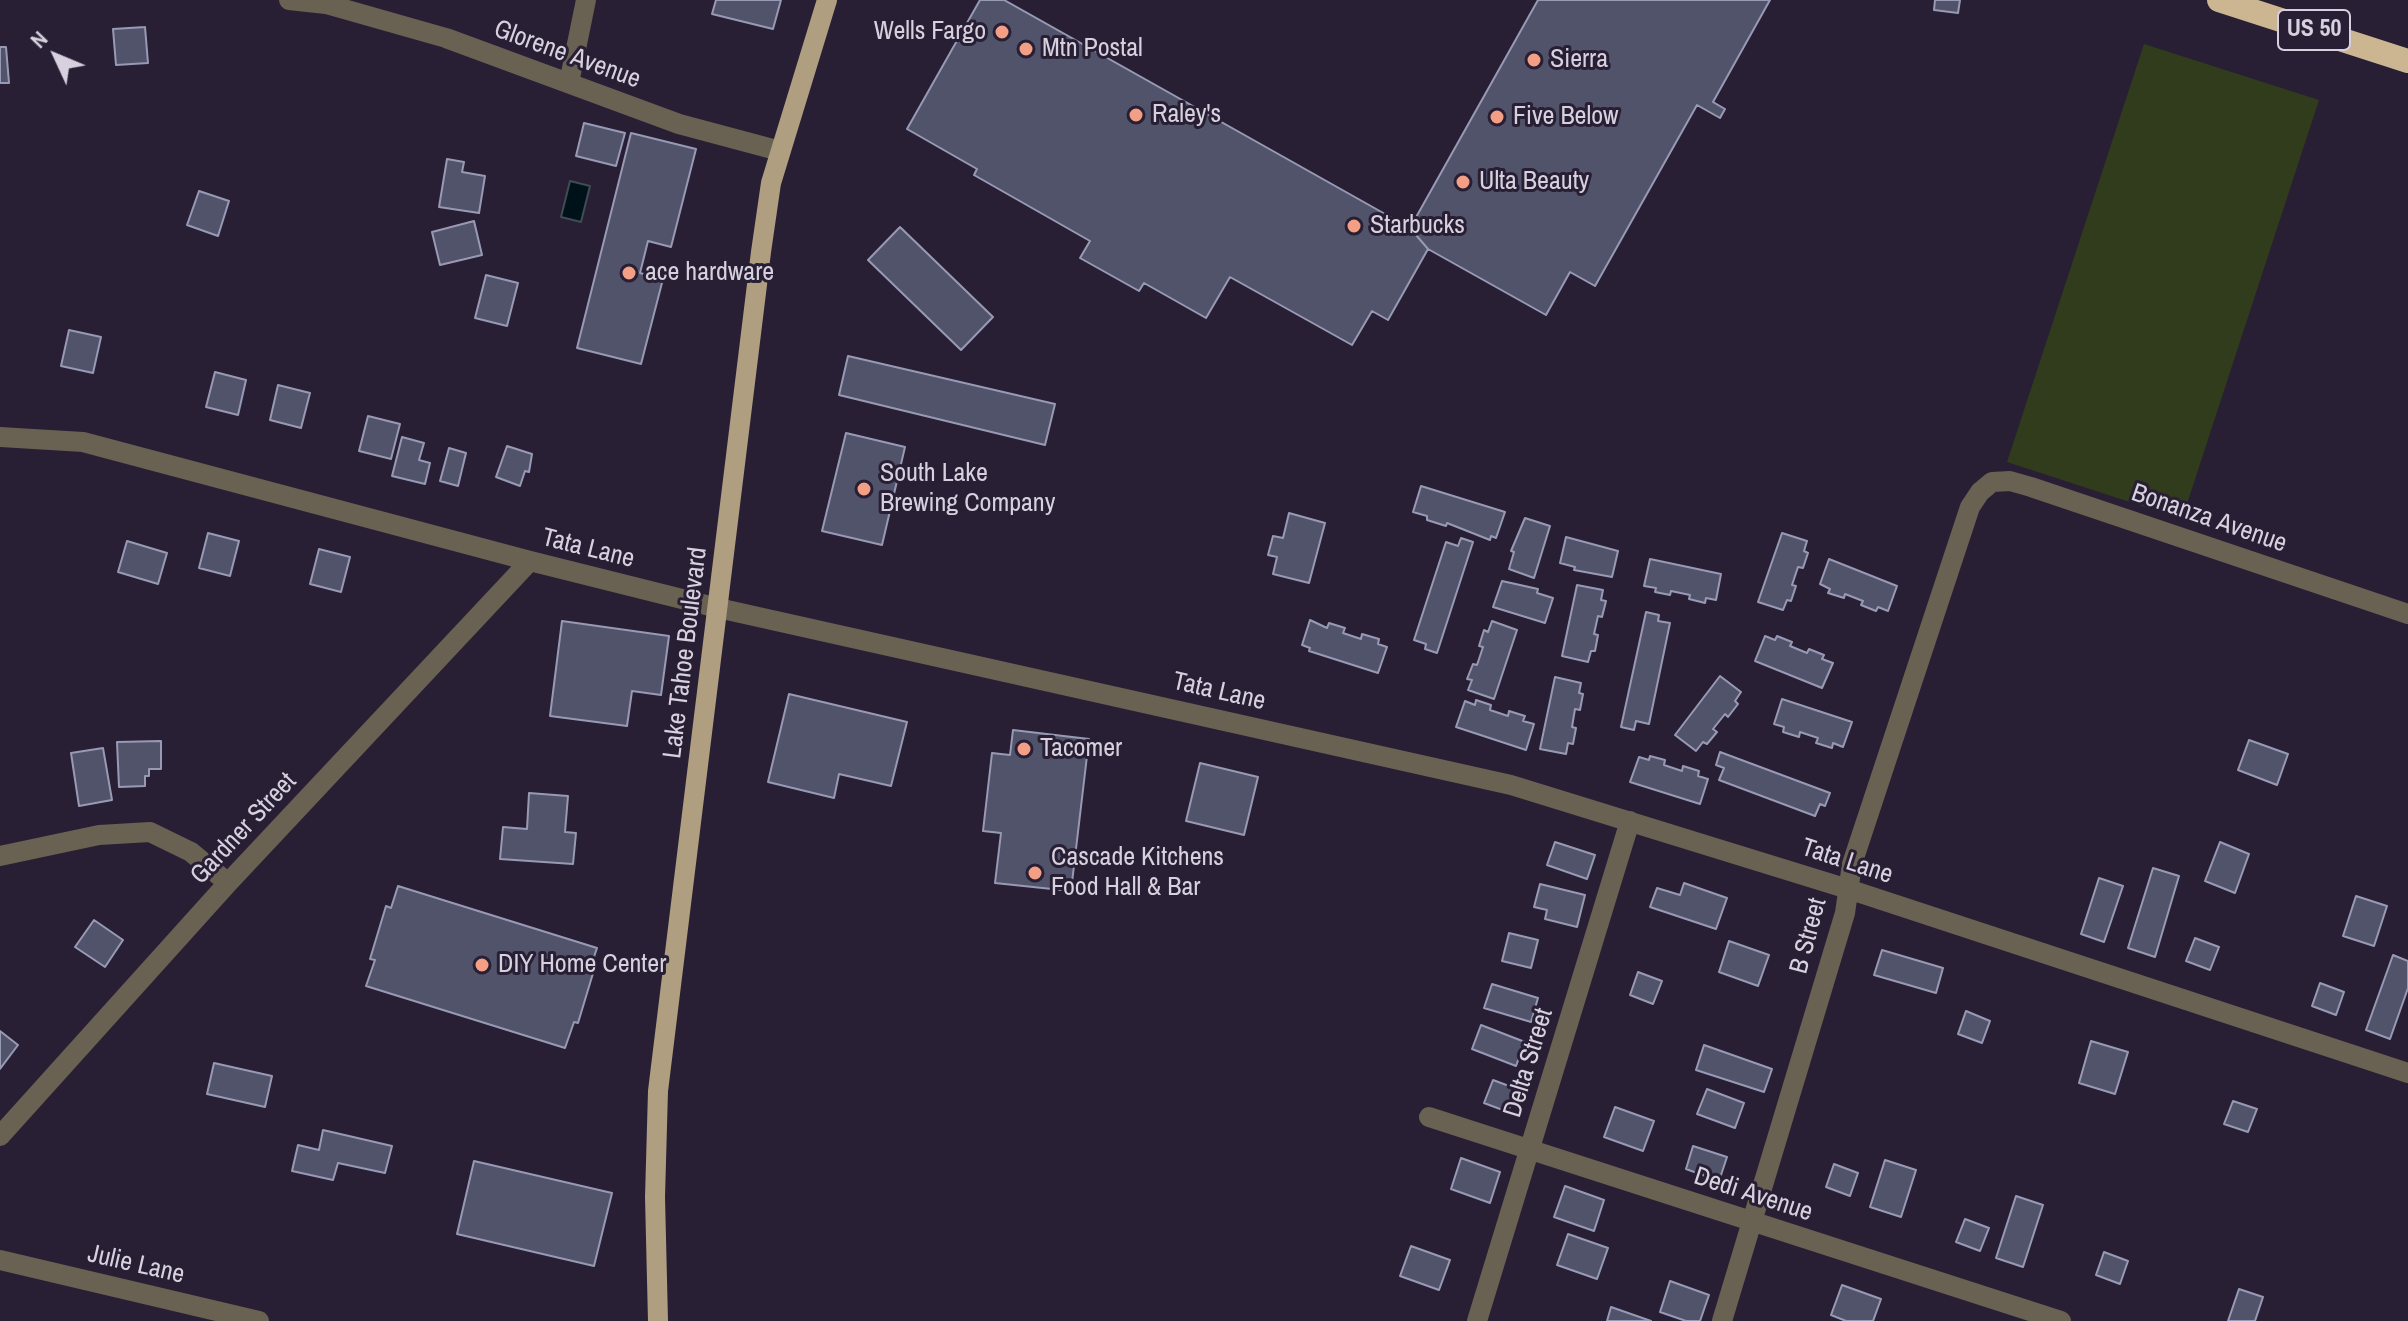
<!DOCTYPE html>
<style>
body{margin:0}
#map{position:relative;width:2408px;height:1321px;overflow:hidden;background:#281f34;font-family:"Archivo Narrow",sans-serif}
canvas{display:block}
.north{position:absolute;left:16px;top:16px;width:80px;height:80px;-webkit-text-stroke:6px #281f34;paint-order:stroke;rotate:314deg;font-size:22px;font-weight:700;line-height:32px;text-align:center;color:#d7d1df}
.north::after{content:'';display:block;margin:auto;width:28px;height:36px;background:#d7d1df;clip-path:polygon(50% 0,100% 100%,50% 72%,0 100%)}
</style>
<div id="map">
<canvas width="2408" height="1321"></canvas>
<div class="north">N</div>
</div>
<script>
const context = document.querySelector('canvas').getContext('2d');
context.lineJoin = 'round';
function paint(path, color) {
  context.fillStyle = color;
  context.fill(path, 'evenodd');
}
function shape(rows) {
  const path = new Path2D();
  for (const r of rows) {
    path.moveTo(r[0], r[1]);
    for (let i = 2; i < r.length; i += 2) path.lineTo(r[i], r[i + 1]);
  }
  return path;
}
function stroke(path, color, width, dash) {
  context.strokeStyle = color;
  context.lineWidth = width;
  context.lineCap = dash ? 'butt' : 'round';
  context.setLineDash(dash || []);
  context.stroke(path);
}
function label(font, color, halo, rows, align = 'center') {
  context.font = font + ' "Archivo Narrow",sans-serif';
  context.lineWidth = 6;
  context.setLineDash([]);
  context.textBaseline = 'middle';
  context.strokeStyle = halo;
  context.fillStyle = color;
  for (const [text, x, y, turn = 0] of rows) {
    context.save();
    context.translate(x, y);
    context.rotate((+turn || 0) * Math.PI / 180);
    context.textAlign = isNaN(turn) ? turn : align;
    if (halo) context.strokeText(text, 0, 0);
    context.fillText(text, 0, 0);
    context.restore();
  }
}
paint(shape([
 [2144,44,2319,100,2182,519,2007,462]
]), '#313c1d');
const water = shape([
 [570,181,590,186,581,222,561,217,570,181]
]);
paint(water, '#001219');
stroke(water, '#404b54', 2);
const building = shape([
 [716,0,781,0,773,29,712,14,716,0],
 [980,0,1004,0,1410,228,1428,249,1388,320,1372,311,1352,345,1230,277,1206,318,1144,283,1139,291,1080,258,1090,241,974,175,977,169,907,129,980,0],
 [1538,0,1770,0,1713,102,1725,109,1720,118,1697,105,1595,286,1570,272,1546,315,1428,249,1410,228,1538,0],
 [1935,0,1960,0,1958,13,1934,10,1935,0],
 [145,27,148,63,116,65,113,29,145,27],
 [0,47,6,47,9,83,0,83,0,47],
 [584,123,625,133,616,166,576,156,584,123],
 [631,133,696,149,671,247,648,241,640,273,663,279,641,364,577,348,631,133],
 [447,159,464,162,462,172,485,176,479,213,439,207,447,159],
 [199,191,229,201,218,236,187,225,199,191],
 [474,221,482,255,440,265,432,232,474,221],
 [900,227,993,317,961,350,868,260,900,227],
 [486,275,518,283,507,326,475,318,486,275],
 [69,330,101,337,93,373,61,366,69,330],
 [848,356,1055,404,1045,445,839,395,848,356],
 [215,372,246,380,238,415,206,407,215,372],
 [278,385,310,393,301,428,270,420,278,385],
 [368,416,400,424,391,459,359,451,368,416],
 [846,433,905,447,882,545,822,531,846,433],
 [402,437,424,443,419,460,430,463,425,484,392,476,402,437],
 [507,446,532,454,529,472,525,471,520,486,496,477,507,446],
 [449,448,466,453,458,486,440,481,449,448],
 [1421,486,1505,512,1496,538,1491,536,1490,540,1447,523,1446,526,1427,520,1427,516,1413,512,1421,486],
 [1289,513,1325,523,1309,583,1273,574,1277,557,1268,555,1273,536,1283,538,1289,513],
 [1525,518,1550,526,1534,578,1509,569,1514,552,1511,551,1525,518],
 [208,533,239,541,230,576,199,568,208,533],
 [1782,533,1807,541,1804,551,1808,553,1803,568,1798,567,1792,585,1796,586,1791,601,1787,600,1783,610,1758,602,1782,533],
 [1566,537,1618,551,1612,577,1574,570,1575,567,1560,563,1566,537],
 [1461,538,1473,542,1437,653,1425,649,1426,644,1414,640,1446,542,1458,546,1461,538],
 [127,541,167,553,158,584,118,572,127,541],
 [319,549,350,557,341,592,310,584,319,549],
 [1650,559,1721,574,1716,600,1706,598,1705,603,1689,599,1690,595,1671,591,1670,595,1655,592,1656,588,1644,586,1650,559],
 [1829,559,1897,586,1888,611,1878,607,1876,611,1861,605,1863,601,1845,594,1844,598,1828,593,1830,589,1820,584,1829,559],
 [1502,581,1538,589,1537,593,1553,598,1545,623,1493,607,1502,581],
 [1577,585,1603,590,1601,600,1606,601,1602,617,1598,616,1594,634,1598,635,1595,651,1591,651,1588,662,1562,656,1577,585],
 [1646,612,1659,615,1658,621,1670,623,1649,724,1636,721,1634,730,1621,727,1646,612],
 [1310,620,1327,628,1329,623,1345,628,1343,633,1361,639,1362,634,1379,639,1378,644,1387,647,1378,673,1309,651,1310,648,1302,645,1310,620],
 [562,621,669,636,661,695,632,691,627,726,550,716,562,621],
 [1492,621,1517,630,1494,699,1468,690,1472,680,1467,679,1473,664,1477,665,1483,647,1479,646,1484,630,1488,632,1492,621],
 [1765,636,1775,640,1777,636,1792,642,1790,646,1807,653,1809,649,1824,655,1822,659,1833,663,1822,688,1755,661,1765,636],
 [1720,676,1741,692,1735,701,1738,704,1728,717,1725,714,1713,729,1717,732,1707,744,1703,742,1696,751,1675,735,1720,676],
 [1555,677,1581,683,1579,693,1583,694,1580,710,1575,709,1572,727,1576,728,1573,744,1568,743,1566,754,1540,749,1555,677],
 [789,694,907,722,891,786,839,774,834,798,768,782,789,694],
 [1782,699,1852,722,1843,747,1833,743,1832,748,1816,743,1818,738,1800,732,1799,737,1783,732,1784,727,1774,724,1782,699],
 [1476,700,1491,705,1490,710,1508,716,1509,711,1525,716,1523,721,1534,724,1526,750,1456,727,1465,701,1475,705,1476,700],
 [1013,730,1089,739,1071,891,995,883,1001,833,983,831,992,753,1010,755,1013,730],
 [2249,740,2288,754,2277,785,2238,770,2249,740],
 [161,741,161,769,149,769,149,776,145,776,145,786,119,787,117,742,161,741],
 [103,748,112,800,79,806,71,753,103,748],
 [1720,752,1830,793,1825,806,1820,804,1815,816,1719,780,1724,768,1716,765,1720,752],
 [1650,756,1665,760,1664,765,1682,771,1683,766,1699,771,1698,776,1708,779,1700,804,1630,782,1639,757,1649,760,1650,756],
 [1200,763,1258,777,1244,835,1186,821,1200,763],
 [529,793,568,796,565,832,576,833,573,864,500,859,503,827,527,829,529,793],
 [1555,842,1595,855,1587,879,1547,865,1555,842],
 [2220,842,2249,854,2235,893,2205,881,2220,842],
 [2153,868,2179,876,2155,957,2128,948,2153,868],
 [2099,878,2123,886,2104,942,2081,934,2099,878],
 [1684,883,1727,898,1716,929,1650,907,1657,888,1680,895,1684,883],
 [1540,884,1585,895,1577,927,1545,919,1547,910,1534,907,1540,884],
 [398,886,597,948,590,969,594,970,578,1023,574,1022,565,1048,366,986,375,960,370,959,386,906,391,908,398,886],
 [2356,896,2387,906,2374,946,2343,936,2356,896],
 [94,920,123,940,105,967,75,947,94,920],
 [1509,933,1538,940,1531,968,1502,961,1509,933],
 [2195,938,2219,947,2210,970,2186,961,2195,938],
 [1729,941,1769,955,1758,986,1719,972,1729,941],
 [1882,950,1943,968,1936,993,1874,975,1882,950],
 [2393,955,2408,961,2408,988,2390,1039,2366,1030,2393,955],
 [1638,972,1662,981,1653,1004,1630,995,1638,972],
 [2320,983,2344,992,2336,1015,2312,1006,2320,983],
 [1492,984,1538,998,1531,1022,1484,1008,1492,984],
 [1966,1011,1990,1021,1982,1043,1958,1034,1966,1011],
 [1481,1025,1525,1042,1516,1066,1472,1049,1481,1025],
 [0,1031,18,1045,0,1069,0,1031],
 [2091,1041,2128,1052,2115,1094,2079,1083,2091,1041],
 [1704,1045,1772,1069,1764,1092,1696,1070,1704,1045],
 [214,1063,272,1076,265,1107,207,1094,214,1063],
 [1493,1080,1517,1089,1508,1112,1484,1103,1493,1080],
 [1707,1089,1744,1103,1735,1128,1697,1114,1707,1089],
 [2233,1101,2257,1109,2248,1132,2224,1124,2233,1101],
 [1615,1107,1654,1121,1643,1151,1604,1137,1615,1107],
 [323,1130,392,1146,385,1173,338,1163,333,1180,292,1171,298,1145,319,1150,323,1130],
 [1693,1146,1727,1157,1719,1181,1686,1169,1693,1146],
 [1461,1158,1500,1172,1490,1203,1451,1189,1461,1158],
 [1885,1160,1916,1170,1901,1217,1870,1207,1885,1160],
 [474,1161,612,1193,594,1266,457,1234,474,1161],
 [1834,1164,1858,1173,1850,1196,1826,1187,1834,1164],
 [1565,1186,1604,1200,1594,1231,1554,1217,1565,1186],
 [2016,1196,2043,1205,2023,1267,1996,1258,2016,1196],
 [1965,1219,1989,1228,1980,1251,1956,1242,1965,1219],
 [1568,1234,1608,1248,1597,1279,1557,1265,1568,1234],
 [1411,1246,1450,1260,1439,1290,1400,1276,1411,1246],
 [2104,1252,2128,1261,2120,1284,2096,1275,2104,1252],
 [1670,1281,1709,1295,1700,1321,1686,1321,1660,1312,1670,1281],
 [1842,1285,1881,1299,1873,1321,1846,1321,1831,1315,1842,1285],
 [2239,1289,2263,1297,2255,1321,2228,1321,2239,1289],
 [1611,1307,1651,1321,1607,1321,1611,1307]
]);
paint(building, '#51536b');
stroke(building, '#989ab5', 2);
stroke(shape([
 [289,0,326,4,446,38,679,124,780,151],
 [569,83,586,0],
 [0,437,83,442,530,561,718,608,1511,785,1848,889,2408,1073],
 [0,856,99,835,150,832,191,852,228,883],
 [1429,1117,2061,1321],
 [0,1136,228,883,530,561],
 [0,1260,259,1321],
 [1477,1321,1630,821],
 [1722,1321,1845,913,1852,864,1970,507,1980,492,1992,482,2010,481,2031,487,2408,614]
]), '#696152', 20);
stroke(shape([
 [658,1321,655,1197,658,1091,761,252,771,183,827,0]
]), '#af9e7f', 20);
stroke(shape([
 [2219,0,2408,61]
]), '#cbb691', 24);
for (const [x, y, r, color] of [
 [1002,32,8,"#f39f85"],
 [1026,49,8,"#f39f85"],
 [1534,60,8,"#f39f85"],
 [1136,115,8,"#f39f85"],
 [1497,117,8,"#f39f85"],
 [1463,182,8,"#f39f85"],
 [1354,226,8,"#f39f85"],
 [629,273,8,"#f39f85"],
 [864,489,8,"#f39f85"],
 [1024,749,8,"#f39f85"],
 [1035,873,8,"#f39f85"],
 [482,965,8,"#f39f85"]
]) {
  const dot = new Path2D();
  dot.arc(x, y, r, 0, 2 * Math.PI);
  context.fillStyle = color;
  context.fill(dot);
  stroke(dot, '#281f34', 3);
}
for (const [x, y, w] of [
 [2314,30,72]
]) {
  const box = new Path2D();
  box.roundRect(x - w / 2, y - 20, w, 40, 6);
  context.fillStyle = '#281f34';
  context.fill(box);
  stroke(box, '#d7d1df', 2);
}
label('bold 24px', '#d7d1df', null, [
 ["US 50",2314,30]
]);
label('26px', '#d7d1df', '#281f34', [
 ["Wells Fargo",986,32,"right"],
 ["Mtn Postal",1042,49],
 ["Sierra",1550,60],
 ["Raley's",1152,115],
 ["Five Below",1513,117],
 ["Ulta Beauty",1479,182],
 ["Starbucks",1370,226],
 ["ace hardware",645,273],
 ["South Lake",880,474],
 ["Brewing Company",880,504],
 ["Tacomer",1040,749],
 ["Cascade Kitchens",1051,858],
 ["Food Hall & Bar",1051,888],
 ["DIY Home Center",498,965]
], 'left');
label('26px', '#d7d1df', '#281f34', [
 ["Glorene Avenue",567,55,20],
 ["Bonanza Avenue",2209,519,19],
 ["Tata Lane",588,549,14],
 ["Lake Tahoe Boulevard",686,653,-83],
 ["Tata Lane",1219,692,13],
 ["Gardner Street",244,829,-47],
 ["Tata Lane",1847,862,18],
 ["B Street",1809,936,-75],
 ["Delta Street",1529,1063,-73],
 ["Dedi Avenue",1753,1195,18],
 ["Julie Lane",136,1265,13]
]);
</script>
